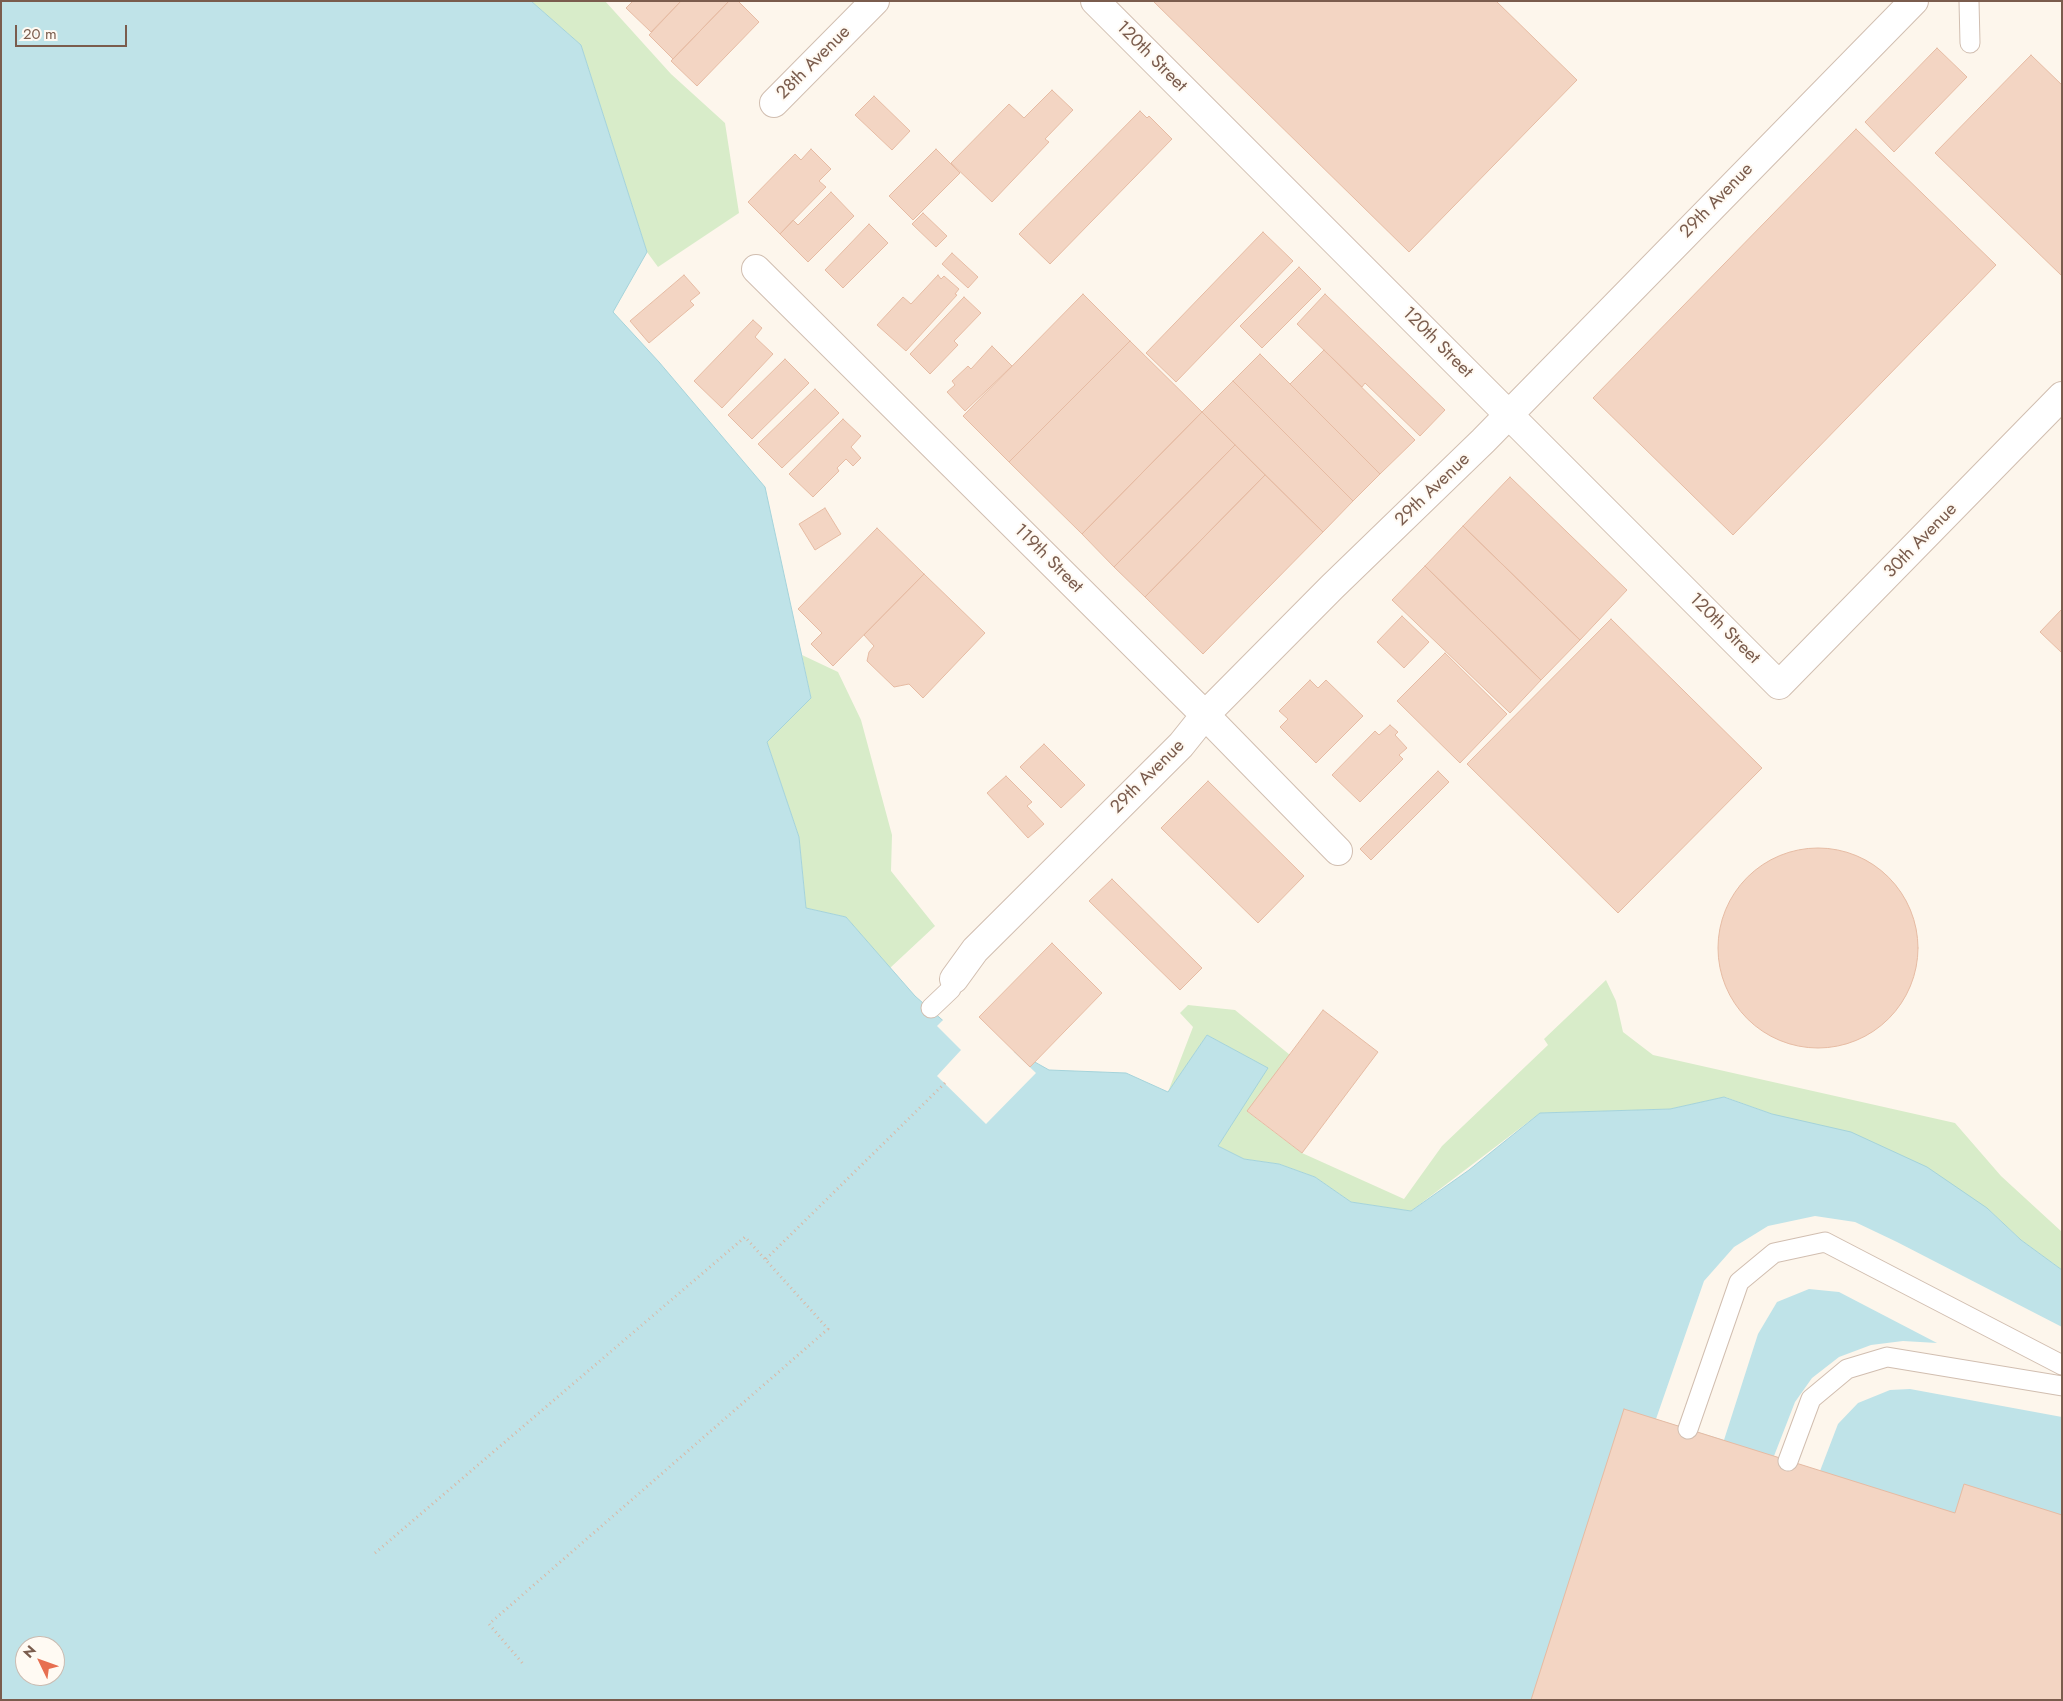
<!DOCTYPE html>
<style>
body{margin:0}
#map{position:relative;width:2063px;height:1701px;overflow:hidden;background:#fdf6ec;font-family:Jost,sans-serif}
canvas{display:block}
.frame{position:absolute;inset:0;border:2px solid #7a5c4d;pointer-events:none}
.north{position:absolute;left:15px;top:1636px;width:50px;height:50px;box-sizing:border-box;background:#fffaf3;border:1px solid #cabbb1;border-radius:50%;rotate:312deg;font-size:14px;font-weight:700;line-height:20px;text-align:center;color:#7a5c4d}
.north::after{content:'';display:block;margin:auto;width:18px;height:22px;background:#e76f51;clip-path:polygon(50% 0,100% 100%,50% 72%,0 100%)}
.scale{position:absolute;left:15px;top:25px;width:112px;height:22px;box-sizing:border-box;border:2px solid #7a5c4d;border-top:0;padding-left:6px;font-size:15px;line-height:18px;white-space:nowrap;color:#7a5c4d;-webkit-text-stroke:4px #fffaf3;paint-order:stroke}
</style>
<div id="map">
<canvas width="2063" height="1701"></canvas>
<div class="frame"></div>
<div class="north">N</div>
<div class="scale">20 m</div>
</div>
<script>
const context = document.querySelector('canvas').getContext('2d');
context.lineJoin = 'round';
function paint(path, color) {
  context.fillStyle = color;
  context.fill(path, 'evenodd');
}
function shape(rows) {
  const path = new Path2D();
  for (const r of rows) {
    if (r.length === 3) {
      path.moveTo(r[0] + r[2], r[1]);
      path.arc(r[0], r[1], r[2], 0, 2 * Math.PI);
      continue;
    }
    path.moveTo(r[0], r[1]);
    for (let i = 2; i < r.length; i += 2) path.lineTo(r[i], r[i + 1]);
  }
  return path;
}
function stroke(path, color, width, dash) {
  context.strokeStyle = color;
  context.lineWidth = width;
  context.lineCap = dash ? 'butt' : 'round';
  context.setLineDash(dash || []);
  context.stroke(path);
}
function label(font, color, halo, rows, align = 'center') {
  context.font = font + ' Jost,sans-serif';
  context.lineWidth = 4;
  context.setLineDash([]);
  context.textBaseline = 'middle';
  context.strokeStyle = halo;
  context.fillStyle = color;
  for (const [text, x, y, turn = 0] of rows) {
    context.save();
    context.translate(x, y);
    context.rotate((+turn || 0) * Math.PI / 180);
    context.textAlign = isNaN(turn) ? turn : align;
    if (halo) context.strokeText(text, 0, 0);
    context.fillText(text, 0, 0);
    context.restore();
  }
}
paint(shape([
 [531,1,605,1,671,74,725,123,739,213,658,267,647,252,581,45],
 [802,655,838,672,861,720,892,835,891,871,935,926,890,968,846,917,806,908,799,837,767,742,811,698],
 [1606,980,1616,1001,1623,1032,1653,1055,1955,1123,2001,1176,2062,1232,2062,1270,2021,1240,1987,1208,1772,1114,1725,1097,1670,1109,1540,1113,1411,1211,1351,1202,1315,1177,1279,1164,1244,1159,1218,1146,1267,1068,1207,1035,1168,1092,1193,1027,1180,1013,1188,1005,1235,1010,1290,1055,1248,1112,1302,1153,1404,1199,1442,1146,1548,1045,1544,1039]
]), '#d8ecc9');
const water = shape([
 [1,1,531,1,581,45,647,252,613,312,659,362,765,487,811,698,767,742,799,837,806,908,846,917,915,996,981,1054,1017,1052,1049,1070,1126,1073,1168,1092,1207,1035,1268,1068,1218,1146,1244,1159,1279,1164,1315,1177,1351,1202,1411,1211,1469,1170,1540,1113,1670,1109,1724,1097,1772,1114,1851,1132,1927,1167,1987,1208,2021,1240,2062,1270,2062,1700,1,1700,1,1],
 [25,1646,55,1646,55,1676,25,1676,25,1646]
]);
paint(water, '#bfe3e8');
stroke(water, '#a5d3da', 1);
paint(shape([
 [945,1018,982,1051,1012,1050,1036,1073,986,1124,937,1076,961,1050,937,1026],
 [1815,1216,1855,1222,1897,1242,2062,1327,2062,1417,1910,1389,1890,1390,1858,1403,1838,1424,1820,1471,1774,1456,1795,1402,1812,1378,1839,1357,1871,1345,1903,1341,1937,1343,1839,1292,1809,1289,1777,1302,1758,1334,1724,1440,1656,1419,1704,1281,1734,1247,1768,1226]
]), '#fdf6ec');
const building = shape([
 [633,1,681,1,651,32,626,8,633,1],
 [681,1,729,1,673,59,649,35,681,1],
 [729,1,738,1,759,22,697,86,671,61,729,1],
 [1153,1,1496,1,1577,80,1409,252,1153,1],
 [1937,48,1967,77,1894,152,1865,122,1937,48],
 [2031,55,2062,85,2062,276,1935,153,2031,55],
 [1052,90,1073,110,1045,139,1049,142,992,202,951,163,1009,104,1024,118,1052,90],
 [874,96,910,131,892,150,855,115,874,96],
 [1140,111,1147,118,1149,116,1172,139,1050,264,1019,234,1140,111],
 [1856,129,1996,265,1733,535,1593,398,1856,129],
 [811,149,831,169,819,181,826,187,780,234,748,202,795,154,801,160,811,149],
 [936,149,960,173,913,220,889,196,936,149],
 [831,192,854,216,808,262,780,234,793,220,798,225,831,192],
 [923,213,947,236,936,247,912,224,923,213],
 [869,224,888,243,843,288,825,270,869,224],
 [1263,232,1293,261,1176,382,1146,353,1263,232],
 [952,253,978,277,968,288,942,264,952,253],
 [1299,267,1321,289,1262,348,1240,326,1299,267],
 [684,275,700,293,690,301,694,305,649,343,630,321,684,275],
 [938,275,941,279,944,276,959,289,955,294,957,295,906,351,877,325,903,297,911,304,938,275],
 [1083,294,1130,341,1009,462,963,416,1083,294],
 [1325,294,1445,410,1420,436,1365,383,1362,387,1297,324,1325,294],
 [964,297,981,313,954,341,958,345,930,374,910,354,964,297],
 [753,320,762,328,755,337,773,354,722,408,694,381,753,320],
 [1130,341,1202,412,1082,534,1009,462,1130,341],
 [992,346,1012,366,965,411,947,392,955,385,952,381,968,366,971,369,992,346],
 [1324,350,1415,440,1380,474,1290,384,1324,350],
 [1260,354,1380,474,1353,501,1233,381,1260,354],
 [785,359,809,383,752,439,728,415,785,359],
 [1233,381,1353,501,1323,532,1202,412,1233,381],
 [815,389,839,413,782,468,758,444,815,389],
 [1202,412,1235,445,1114,567,1082,534,1202,412],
 [843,419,861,436,851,447,861,458,853,466,846,459,837,468,839,471,813,497,789,474,843,419],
 [1235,445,1265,475,1145,597,1114,567,1235,445],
 [1265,475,1323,532,1203,654,1145,597,1265,475],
 [1510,477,1627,590,1580,640,1463,526,1510,477],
 [825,508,841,534,815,550,799,524,825,508],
 [1463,526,1580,640,1541,680,1425,566,1463,526],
 [877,528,924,574,833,666,811,644,822,633,798,609,877,528],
 [1425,566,1541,680,1510,713,1392,600,1425,566],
 [924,574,985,633,923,698,909,684,894,687,867,661,869,652,874,646,864,635,924,574],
 [2062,609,2062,653,2040,632,2062,609],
 [1402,616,1429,642,1404,668,1377,642,1402,616],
 [1611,619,1762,768,1618,913,1467,764,1611,619],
 [1445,653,1507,714,1460,763,1397,701,1445,653],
 [1310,680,1318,688,1326,680,1363,716,1316,763,1280,727,1288,719,1279,711,1310,680],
 [1390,725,1398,732,1395,735,1407,748,1399,755,1403,759,1360,802,1332,775,1375,731,1379,735,1390,725],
 [1044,744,1085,785,1061,808,1020,767,1044,744],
 [1438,771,1449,782,1371,860,1360,849,1438,771],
 [1006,776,1032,802,1027,806,1044,824,1028,838,987,793,1006,776],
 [1208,781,1304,876,1258,923,1161,828,1208,781],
 [1818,948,100],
 [1112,879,1202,968,1180,990,1089,901,1112,879],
 [1052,943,1102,993,1030,1067,979,1017,1052,943],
 [1323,1010,1378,1052,1302,1153,1247,1111,1323,1010],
 [1624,1409,1955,1513,1964,1484,2062,1515,2062,1700,1531,1700,1624,1409]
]);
paint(building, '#f3d5c3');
stroke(building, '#e6bba3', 1);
const service = shape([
 [1969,1,1970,43],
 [931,1008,951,989,954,979],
 [1688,1429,1739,1282,1774,1253,1825,1242,2062,1365],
 [1788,1461,1811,1399,1847,1369,1887,1357,2062,1386]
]);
const minor = shape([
 [1095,1,1779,685,2062,396],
 [774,103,875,1],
 [756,269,1205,715,1338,851],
 [954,979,975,950,1181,745,1205,715,1332,587,1483,441,1914,1]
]);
stroke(service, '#d1beb0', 21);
stroke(minor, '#d1beb0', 30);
stroke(shape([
 [766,1259,945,1083],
 [375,1553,745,1237,828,1329,489,1624,524,1665]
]), '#d9b8a5', 3, [1, 4]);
stroke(service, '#fff', 19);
stroke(minor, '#fff', 28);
label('18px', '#7a5c4d', '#fffaf3', [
 ["120th Street",1151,57,45],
 ["28th Avenue",814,63,-45],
 ["29th Avenue",1717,201,-46],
 ["120th Street",1437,343,45],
 ["29th Avenue",1433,490,-44],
 ["30th Avenue",1921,541,-46],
 ["119th Street",1048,559,45],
 ["120th Street",1724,629,45],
 ["29th Avenue",1148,777,-45]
]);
</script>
